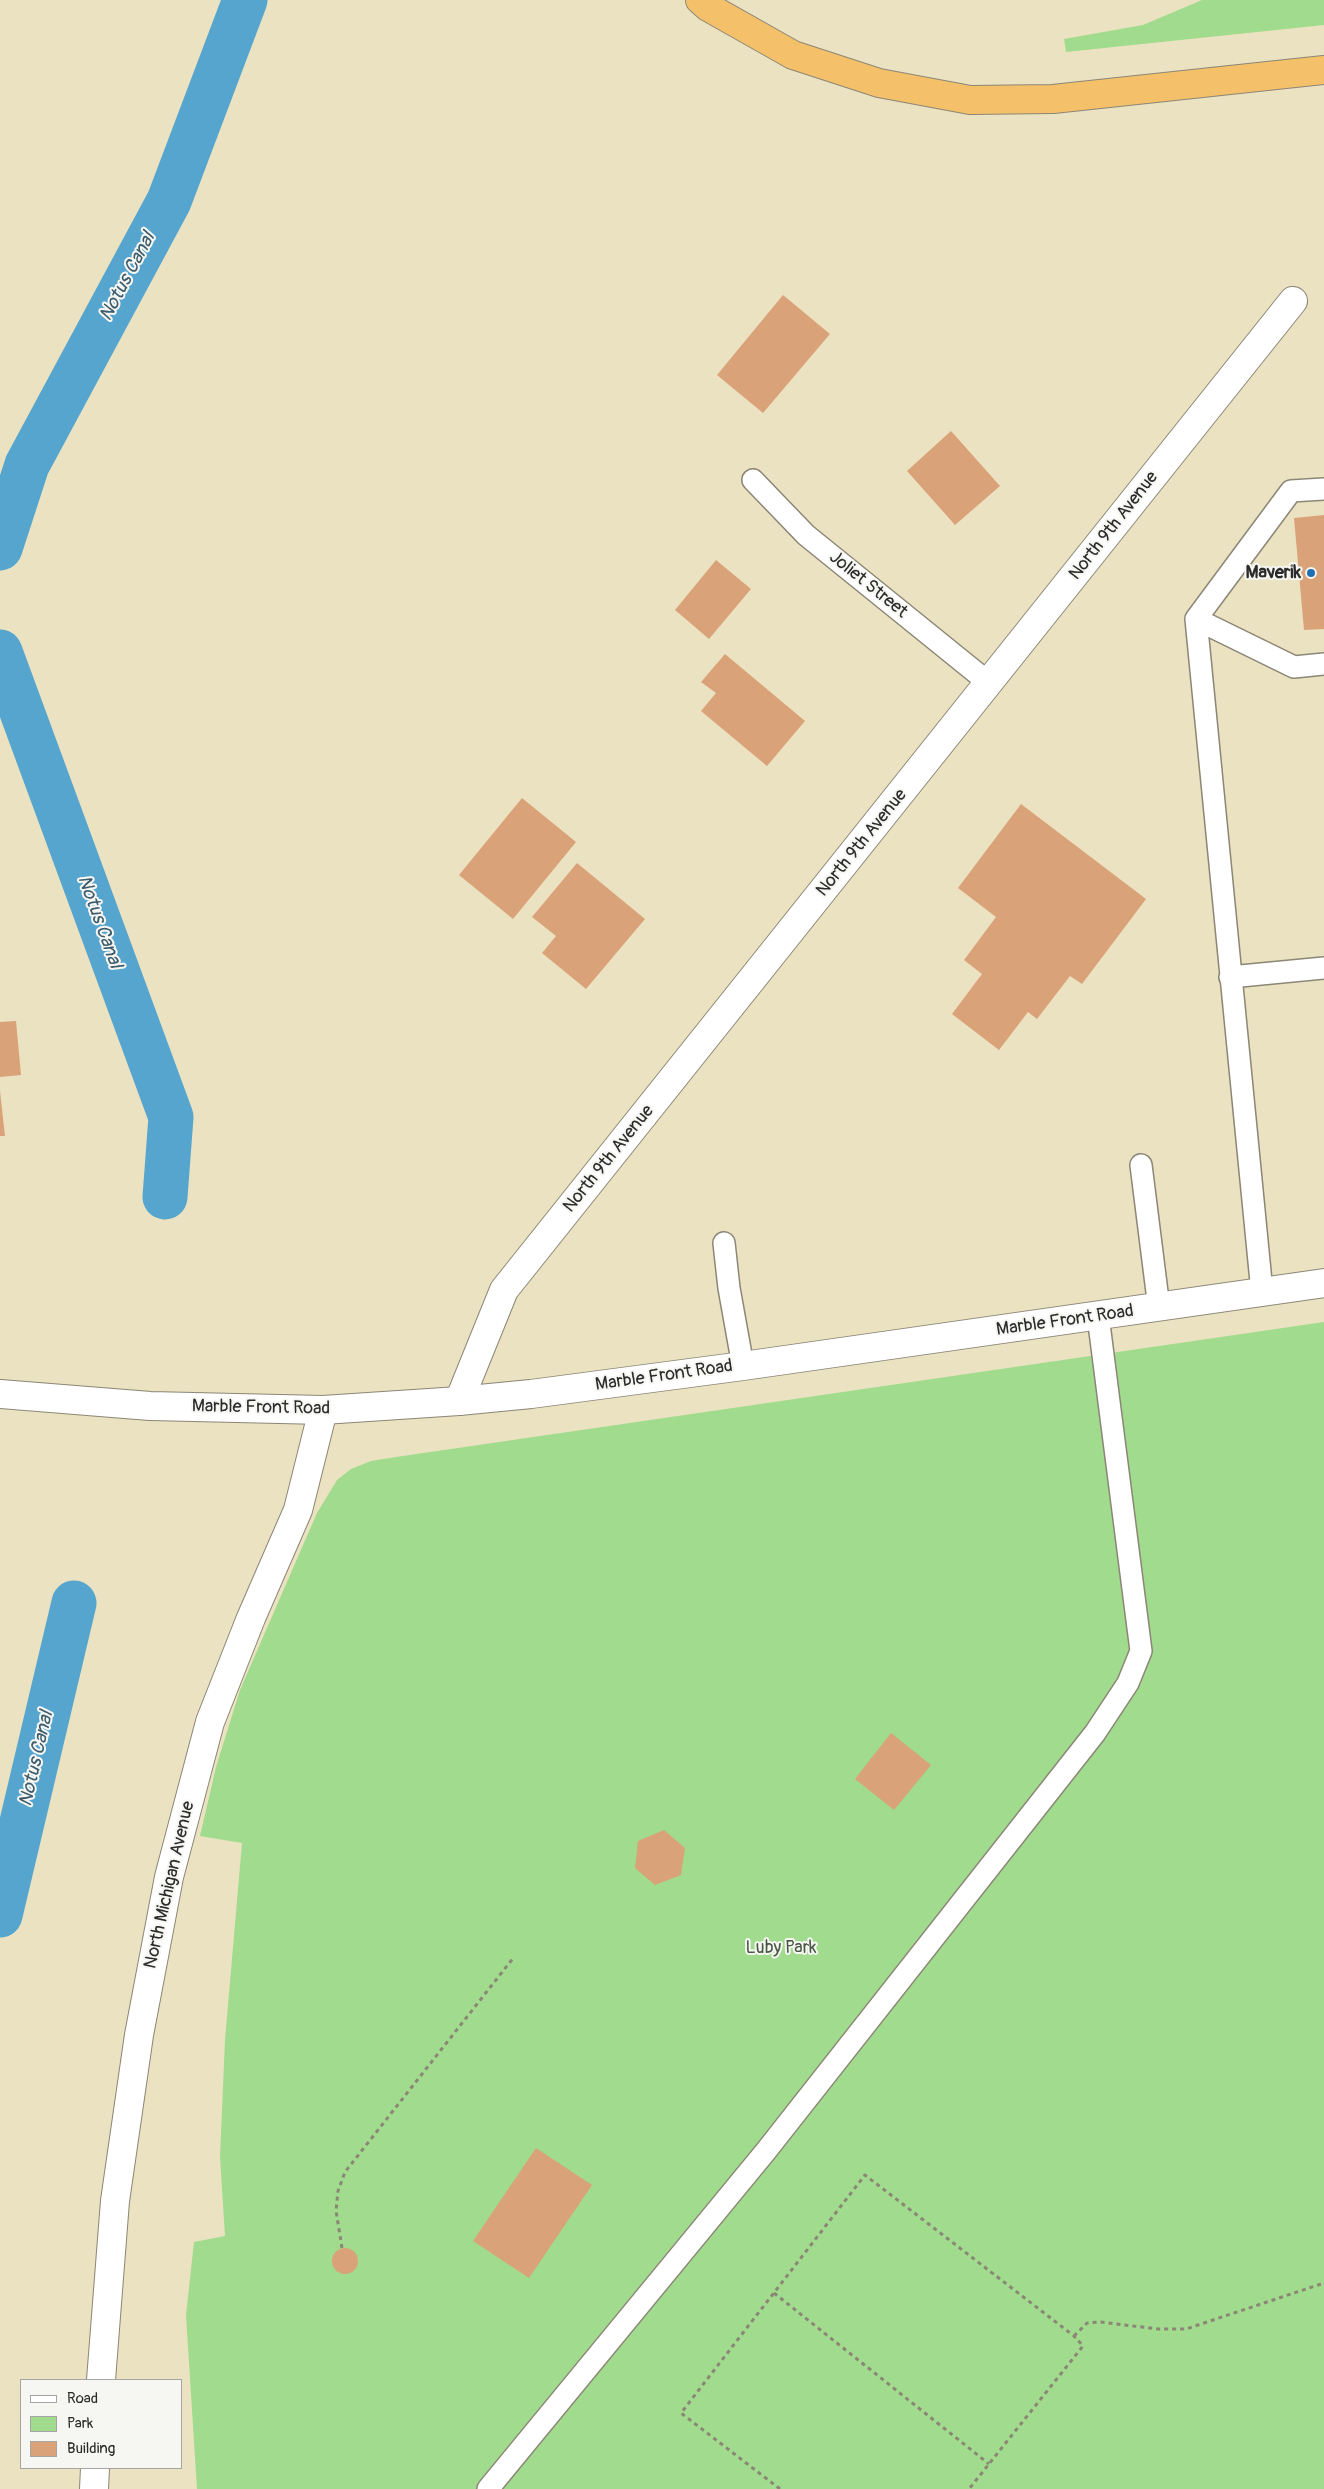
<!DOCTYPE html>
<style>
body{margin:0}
#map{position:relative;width:1324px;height:2489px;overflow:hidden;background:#ebe2c1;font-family:Pangolin,sans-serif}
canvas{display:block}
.legend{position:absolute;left:20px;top:2379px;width:162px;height:90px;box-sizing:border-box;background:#f6f6f2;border:1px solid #a5a5a2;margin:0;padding:6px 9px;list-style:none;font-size:15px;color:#2b2b2b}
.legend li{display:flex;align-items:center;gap:10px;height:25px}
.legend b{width:25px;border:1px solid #a5a5a2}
</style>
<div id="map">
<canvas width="1324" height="2489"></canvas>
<ul class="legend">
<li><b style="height:6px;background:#fff"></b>Road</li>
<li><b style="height:14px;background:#a1db8d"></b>Park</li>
<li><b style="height:14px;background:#daa278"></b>Building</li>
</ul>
</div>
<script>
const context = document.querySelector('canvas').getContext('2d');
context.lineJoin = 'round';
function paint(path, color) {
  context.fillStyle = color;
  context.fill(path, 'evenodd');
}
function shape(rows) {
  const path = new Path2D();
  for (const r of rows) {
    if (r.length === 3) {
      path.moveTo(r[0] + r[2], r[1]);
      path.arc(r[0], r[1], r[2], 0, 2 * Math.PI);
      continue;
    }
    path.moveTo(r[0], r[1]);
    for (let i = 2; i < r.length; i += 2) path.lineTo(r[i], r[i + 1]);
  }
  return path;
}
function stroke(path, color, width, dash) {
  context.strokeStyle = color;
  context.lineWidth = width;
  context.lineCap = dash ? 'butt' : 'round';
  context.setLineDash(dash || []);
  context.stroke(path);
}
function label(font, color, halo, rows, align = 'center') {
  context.font = font + ' Pangolin,sans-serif';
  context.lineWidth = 4;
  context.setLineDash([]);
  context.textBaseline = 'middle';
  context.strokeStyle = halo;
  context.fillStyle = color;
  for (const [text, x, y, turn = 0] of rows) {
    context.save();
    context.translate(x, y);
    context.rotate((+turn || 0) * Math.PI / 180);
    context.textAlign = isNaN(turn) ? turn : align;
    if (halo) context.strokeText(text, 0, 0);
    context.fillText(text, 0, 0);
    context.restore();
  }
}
paint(shape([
 [1202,0,1324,0,1324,25,1066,52,1064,39,1143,25],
 [1324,1322,1324,2489,197,2489,186,2315,194,2242,225,2236,220,2157,225,2040,242,1843,200,1836,216,1767,240,1690,317,1513,337,1480,351,1469,371,1461,396,1457]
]), '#a1db8d');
stroke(shape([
 [0,548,27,465,169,201,245,0],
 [0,652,171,1117,165,1197],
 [0,1915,74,1603]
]), '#55a5cf', 45);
paint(shape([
 [783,295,830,334,763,413,717,375],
 [951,431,1000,486,955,525,907,471],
 [1324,515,1324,629,1304,630,1294,518],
 [716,560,751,589,709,639,675,610],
 [725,654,805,721,767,766,701,711,716,693,701,682],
 [522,798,576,842,513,919,459,875],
 [1021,804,1146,899,1082,984,1070,976,1037,1019,1028,1012,999,1050,952,1014,982,974,964,960,996,917,958,888],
 [577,863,645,919,586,989,542,953,556,936,532,917],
 [16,1021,21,1075,0,1077,0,1022],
 [0,1091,5,1136,0,1136],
 [891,1733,931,1765,894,1810,855,1779],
 [664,1830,685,1848,681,1875,655,1885,635,1868,638,1841],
 [536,2148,592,2185,529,2278,473,2241],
 [345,2261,13]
]), '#daa278');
const service = shape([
 [753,480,806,535,989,683],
 [1196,619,1294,667,1324,664],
 [1230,977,1324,968],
 [1141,1165,1159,1308],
 [724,1243,729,1288,743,1366],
 [1262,1292,1196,619,1291,491,1324,489],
 [488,2489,766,2151,1095,1733,1128,1683,1141,1651,1098,1316]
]);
const minor = shape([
 [459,1401,504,1290,1293,301],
 [101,2380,115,2201,139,2035,169,1877,210,1722,251,1618,298,1510,323,1410],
 [94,2489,95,2468]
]);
const tertiary = shape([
 [0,1394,150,1406,323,1410,459,1401,531,1394,743,1366,1324,1283]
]);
const motorway = shape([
 [700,0,708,7,793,55,879,83,970,100,1053,99,1324,70]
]);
stroke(service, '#8b8676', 24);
stroke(minor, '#8b8676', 30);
stroke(tertiary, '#8b8676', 30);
stroke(motorway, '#8b8676', 30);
stroke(shape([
 [342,2248,336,2211,338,2191,345,2172,514,1957],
 [774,2293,989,2464],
 [1074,2336,1087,2323,1100,2322,1158,2329,1186,2329,1324,2283],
 [780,2489,681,2413,865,2175,1074,2336,1083,2346,969,2489]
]), '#8b8676', 3, [4, 4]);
stroke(service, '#fff', 21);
stroke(minor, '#fff', 28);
stroke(tertiary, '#fff', 28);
stroke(motorway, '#f4c16a', 28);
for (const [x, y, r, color] of [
 [1311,573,5,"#1f6fb2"]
]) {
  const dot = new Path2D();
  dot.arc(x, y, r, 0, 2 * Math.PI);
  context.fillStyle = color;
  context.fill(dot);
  stroke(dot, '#f6f6f2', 2);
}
label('18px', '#2b2b2b', '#f6f6f2', [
 ["North 9th Avenue",1114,526,-52],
 ["Joliet Street",868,585,39],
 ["North 9th Avenue",862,843,-51],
 ["North 9th Avenue",609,1159,-51],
 ["Marble Front Road",1065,1321,-8],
 ["Marble Front Road",664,1376,-8],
 ["Marble Front Road",261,1408,1],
 ["North Michigan Avenue",170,1885,-77]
]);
label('bold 18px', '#2b2b2b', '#f6f6f2', [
 ["Maverik",1301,573]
], 'right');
label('18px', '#485744', '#f6f6f2', [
 ["Luby Park",781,1948]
]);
label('italic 19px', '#3c5c6d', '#f6f6f2', [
 ["Notus Canal",128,277,-62],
 ["Notus Canal",99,922,70],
 ["Notus Canal",37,1759,-77]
]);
</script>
